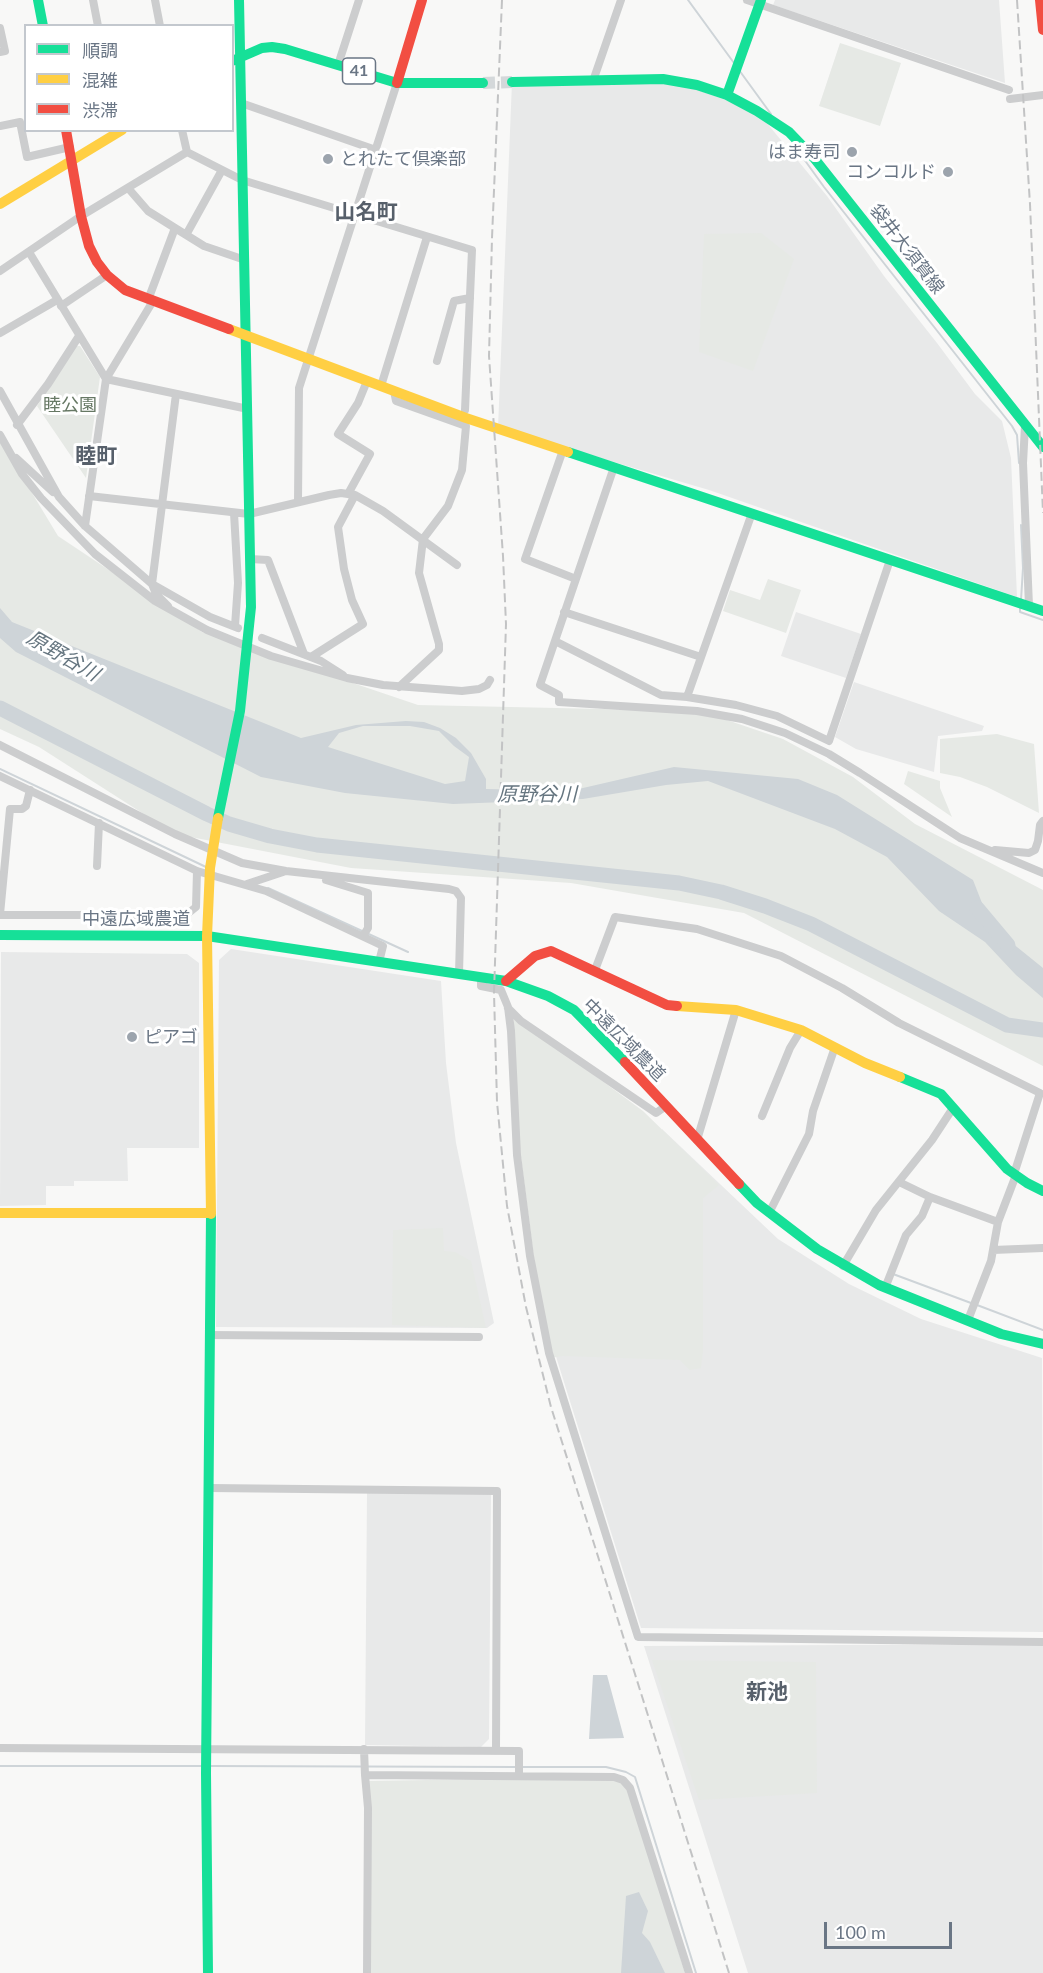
<!DOCTYPE html>
<meta charset="utf-8">
<style>
body{margin:0}
#map{position:relative;width:1043px;height:1973px;overflow:hidden;background:#f8f8f7;font-family:Lato,"Noto Sans JP",sans-serif}
canvas{display:block}
.legend{position:absolute;left:24px;top:24px;width:210px;height:108px;box-sizing:border-box;background:#fff;border:2px solid #c3c8ce;margin:0;padding:8px 10px;list-style:none;font-size:18px;color:#6a7685}
.legend li{display:flex;align-items:center;gap:12px;height:30px}
.legend b{width:30px;border:2px solid #c3c8ce}
.scale{position:absolute;left:824px;top:1922px;width:128px;height:27px;box-sizing:border-box;border:3px solid #6a7685;border-top:0;padding-left:8px;font-size:18px;line-height:21px;white-space:nowrap;color:#6a7685;-webkit-text-stroke:4px #fff;paint-order:stroke}
</style>
<div id="map">
<canvas width="1043" height="1973"></canvas>
<ul class="legend">
<li><b style="height:8px;background:#16e098"></b>順調</li>
<li><b style="height:8px;background:#ffcf43"></b>混雑</li>
<li><b style="height:8px;background:#f24e42"></b>渋滞</li>
</ul>
<div class="scale">100 m</div>
</div>
<script>
const context = document.querySelector('canvas').getContext('2d');
context.lineJoin = 'round';
function paint(path, color) {
  context.fillStyle = color;
  context.fill(path, 'evenodd');
}
function shape(rows) {
  const path = new Path2D();
  for (const r of rows) {
    path.moveTo(r[0], r[1]);
    for (let i = 2; i < r.length; i += 2) path.lineTo(r[i], r[i + 1]);
  }
  return path;
}
function stroke(path, color, width, dash) {
  context.strokeStyle = color;
  context.lineWidth = width;
  context.lineCap = dash ? 'butt' : 'round';
  context.setLineDash(dash || []);
  context.stroke(path);
}
function label(font, color, halo, rows, align = 'center') {
  context.font = font + ' Lato,"Noto Sans JP",sans-serif';
  context.lineWidth = 6;
  context.setLineDash([]);
  context.textBaseline = 'middle';
  context.strokeStyle = halo;
  context.fillStyle = color;
  for (const [text, x, y, turn = 0] of rows) {
    context.save();
    context.translate(x, y);
    context.rotate((+turn || 0) * Math.PI / 180);
    context.textAlign = isNaN(turn) ? turn : align;
    if (halo) context.strokeText(text, 0, 0);
    context.fillText(text, 0, 0);
    context.restore();
  }
}
paint(shape([
 [775,0,999,0,1005,83,773,5],
 [672,81,757,111,827,196,884,276,937,343,975,394,1002,421,1011,458,1017,597,709,490,498,428,512,82],
 [796,612,861,634,846,678,781,656],
 [854,682,984,726,982,731,938,736,934,772,856,749,835,737],
 [231,949,441,981,446,1063,456,1143,494,1323,487,1328,216,1327,219,960],
 [1,952,187,954,199,963,199,1148,127,1148,128,1181,74,1181,74,1186,46,1186,46,1205,0,1206],
 [662,1129,778,1239,849,1284,921,1319,1042,1358,1043,1632,641,1628,548,1331],
 [367,1493,491,1494,489,1739,481,1747,365,1745],
 [1043,1644,1043,1973,748,1973,644,1646]
]), '#e8e9e9');
paint(shape([
 [840,43,901,63,880,126,819,106],
 [761,233,794,259,753,371,699,352,704,234],
 [76,346,80,346,100,377,86,478,37,406],
 [0,440,58,536,202,632,418,705,649,710,715,716,783,739,853,777,915,824,1043,890,1043,1066,744,913,571,883,351,868,175,834,39,747,0,729],
 [768,579,801,590,786,633,723,611,730,590,760,600],
 [997,734,1034,744,1039,813,987,787,960,777,940,773,940,739],
 [908,771,940,781,940,788,952,817,904,784],
 [514,1019,521,1021,643,1111,719,1185,703,1198,703,1351,701,1368,690,1370,680,1360,562,1356,551,1358,541,1312,514,1103],
 [443,1228,444,1251,455,1252,471,1261,486,1328,392,1325,393,1230],
 [652,1660,816,1662,817,1793,699,1800],
 [614,1777,626,1783,685,1973,366,1973,365,1781]
]), '#e6e9e5');
paint(shape([
 [0,608,12,622,301,738,356,725,406,721,424,722,440,728,456,738,471,753,486,779,486,789,570,791,674,767,798,779,837,795,973,880,991,926,1043,968,1043,998,1016,975,985,942,939,911,887,857,835,829,708,781,666,785,583,799,453,804,345,793,261,777,16,652,0,638],
 [363,726,410,726,439,731,454,746,469,757,465,781,445,784,328,747,339,733],
 [593,1675,607,1675,624,1738,589,1739],
 [639,1892,648,1911,642,1933,650,1942,665,1973,621,1973,626,1896]
]), '#ced4d8');
stroke(shape([
 [688,0,734,63],
 [739,70,771,114],
 [796,148,824,187,1012,426,1017,435,1019,463],
 [1021,600,1023,568,1021,525],
 [1020,606,1020,612,1043,620],
 [0,769,206,867],
 [268,888,408,952],
 [893,1274,971,1303],
 [977,1305,1043,1330],
 [0,1766,201,1766],
 [210,1766,516,1767],
 [522,1767,606,1767,626,1772,635,1777,696,1973]
]), '#ced4d8', 2);
stroke(shape([
 [0,708,207,814,229,824,270,836,317,845,679,883,721,892,765,906,811,924,1007,1025,1043,1030],
 [977,908,1008,945]
]), '#ced4d8', 15);
stroke(shape([
 [483,83,512,82]
]), '#d4d8da', 12, [12, 6]);
stroke(shape([
 [93,0,98,26],
 [155,0,160,26],
 [747,0,1009,90],
 [0,28,5,51,0,52],
 [338,65,359,0],
 [593,81,621,0],
 [1010,99,1043,95],
 [241,103,376,150],
 [0,126,20,122,27,157,70,147],
 [182,130,187,152],
 [187,152,242,180,472,250,465,410],
 [128,188,148,211,175,228,204,246,245,260],
 [186,235,222,170],
 [29,252,106,379,248,409],
 [0,271,81,216,187,152],
 [148,300,175,228],
 [61,306,107,275],
 [0,333,57,300],
 [437,361,454,301,470,298],
 [381,386,427,237],
 [0,391,59,497,85,526,152,584,210,617,238,628],
 [394,391,396,401,466,426,462,470,448,506,423,539,419,573,439,644,439,650,399,687],
 [17,425,48,384,79,336],
 [1025,426,1023,463,1029,606],
 [0,435,22,474,41,498,95,554,155,601,207,630,271,656,347,678,383,685,462,691,479,689,487,685,490,680],
 [563,450,525,559,576,579],
 [16,458,53,492],
 [614,467,540,685,559,695,559,702,697,711,742,719,785,733,829,754,860,773,960,838,1043,873],
 [348,494,370,454,338,434,358,403,367,381],
 [89,496,249,514,329,495,341,493,355,495,383,511,457,565],
 [298,502,299,388,397,83],
 [234,513,238,583,235,626],
 [85,526,106,379,153,301],
 [250,559,268,560,304,654],
 [168,606,156,594,152,584,176,394],
 [564,612,701,657],
 [262,638,321,661,343,675],
 [555,641,661,695,687,697,736,705,777,716,829,741,890,560],
 [311,657,363,624,352,600,344,569,338,527,355,495],
 [687,697,752,513],
 [0,745,175,834,242,863,286,871,449,889,456,891,461,898,459,974],
 [0,776,197,871,266,891,383,946,379,962],
 [995,850,1029,853,1035,850,1038,841,1040,825,1043,821],
 [97,866,99,823],
 [326,880,368,893,368,928,363,936],
 [247,884,283,872],
 [0,914,10,809,22,809,26,806,30,790],
 [0,915,186,915,196,907,197,871],
 [595,970,615,917,697,929,781,956,842,988,899,1023,1040,1093,1014,1174],
 [481,978,481,986,501,990,508,1007,511,1031,517,1155,530,1256,549,1353,638,1637,1043,1642],
 [508,1008,521,1021,656,1113,666,1106],
 [762,1116,790,1048,801,1030],
 [697,1140,736,1010],
 [899,1182,930,1197,998,1222],
 [769,1213,809,1134,813,1111,835,1047],
 [993,1250,1043,1248],
 [843,1266,876,1210,932,1140,953,1108],
 [885,1288,906,1235,922,1216,930,1197],
 [968,1320,991,1261,998,1222,1016,1175],
 [209,1335,479,1337],
 [209,1488,497,1491,496,1751],
 [0,1748,519,1751,519,1776],
 [364,1749,365,1775],
 [367,1973,368,1808,365,1775,614,1777,623,1780,630,1788,689,1973]
]), '#cccdce', 8);
stroke(shape([
 [38,0,43,26],
 [232,61,262,48,272,47,285,49,397,83,483,83],
 [512,82,663,79,697,85,727,95,757,111,789,132,814,158,1043,447],
 [727,95,761,0],
 [568,452,1043,611],
 [218,818,240,711,251,607,239,0],
 [0,935,207,936,506,981,548,996,574,1010,625,1062],
 [900,1077,941,1094,1007,1169,1027,1183,1043,1191],
 [739,1184,757,1203,817,1249,879,1285,1001,1334,1043,1344],
 [208,1973,206,1773,211,1214]
]), '#16e098', 10);
stroke(shape([
 [0,204,122,130],
 [229,329,466,418,568,452],
 [677,1006,736,1010,801,1030,865,1063,900,1077],
 [0,1213,211,1213],
 [211,1214,207,936,210,868,218,818]
]), '#ffcf43', 10);
stroke(shape([
 [1040,0,1043,30],
 [397,83,422,0],
 [66,130,81,216,89,246,97,262,107,275,125,290,229,329],
 [506,981,535,956,551,951,667,1005,677,1006],
 [625,1062,739,1184]
]), '#f24e42', 10);
stroke(shape([
 [502,0,492,238,489,356,503,556,506,624,494,993,497,1102,507,1206,526,1307,551,1407,729,1973],
 [1017,0,1030,204,1043,513]
]), '#c2c3c4', 2, [9, 4.5]);
for (const [x, y, r, color] of [
 [852,152,6,"#9ca4ad"],
 [328,159,6,"#9ca4ad"],
 [948,172,6,"#9ca4ad"],
 [132,1037,6,"#9ca4ad"]
]) {
  const dot = new Path2D();
  dot.arc(x, y, r, 0, 2 * Math.PI);
  context.fillStyle = color;
  context.fill(dot);
  stroke(dot, '#fff', 2);
}
for (const [x, y, w] of [
 [359,71,33]
]) {
  const box = new Path2D();
  box.roundRect(x - w / 2, y - 13, w, 26, 4.5);
  context.fillStyle = '#fff';
  context.fill(box);
  stroke(box, '#6a7685', 1.5);
}
label('bold 16px', '#6a7685', null, [
 ["41",359,71]
]);
label('18px', '#6a7685', '#fff', [
 ["はま寿司",840,152],
 ["とれたて倶楽部",340,159,"left"],
 ["コンコルド",936,172],
 ["ピアゴ",144,1037,"left"]
], 'right');
label('18px', '#6a7685', '#fff', [
 ["袋井大須賀線",907,249,52],
 ["中遠広域農道",136,919],
 ["中遠広域農道",624,1040,45]
]);
label('18px', '#667864', '#fff', [
 ["睦公園",70,405]
]);
label('italic 20px', '#667680', '#fff', [
 ["原野谷川",63,656,30],
 ["原野谷川",537,795]
]);
label('bold 21px', '#57606b', '#fff', [
 ["山名町",366,212],
 ["睦町",96,456],
 ["新池",767,1692]
]);
</script>
